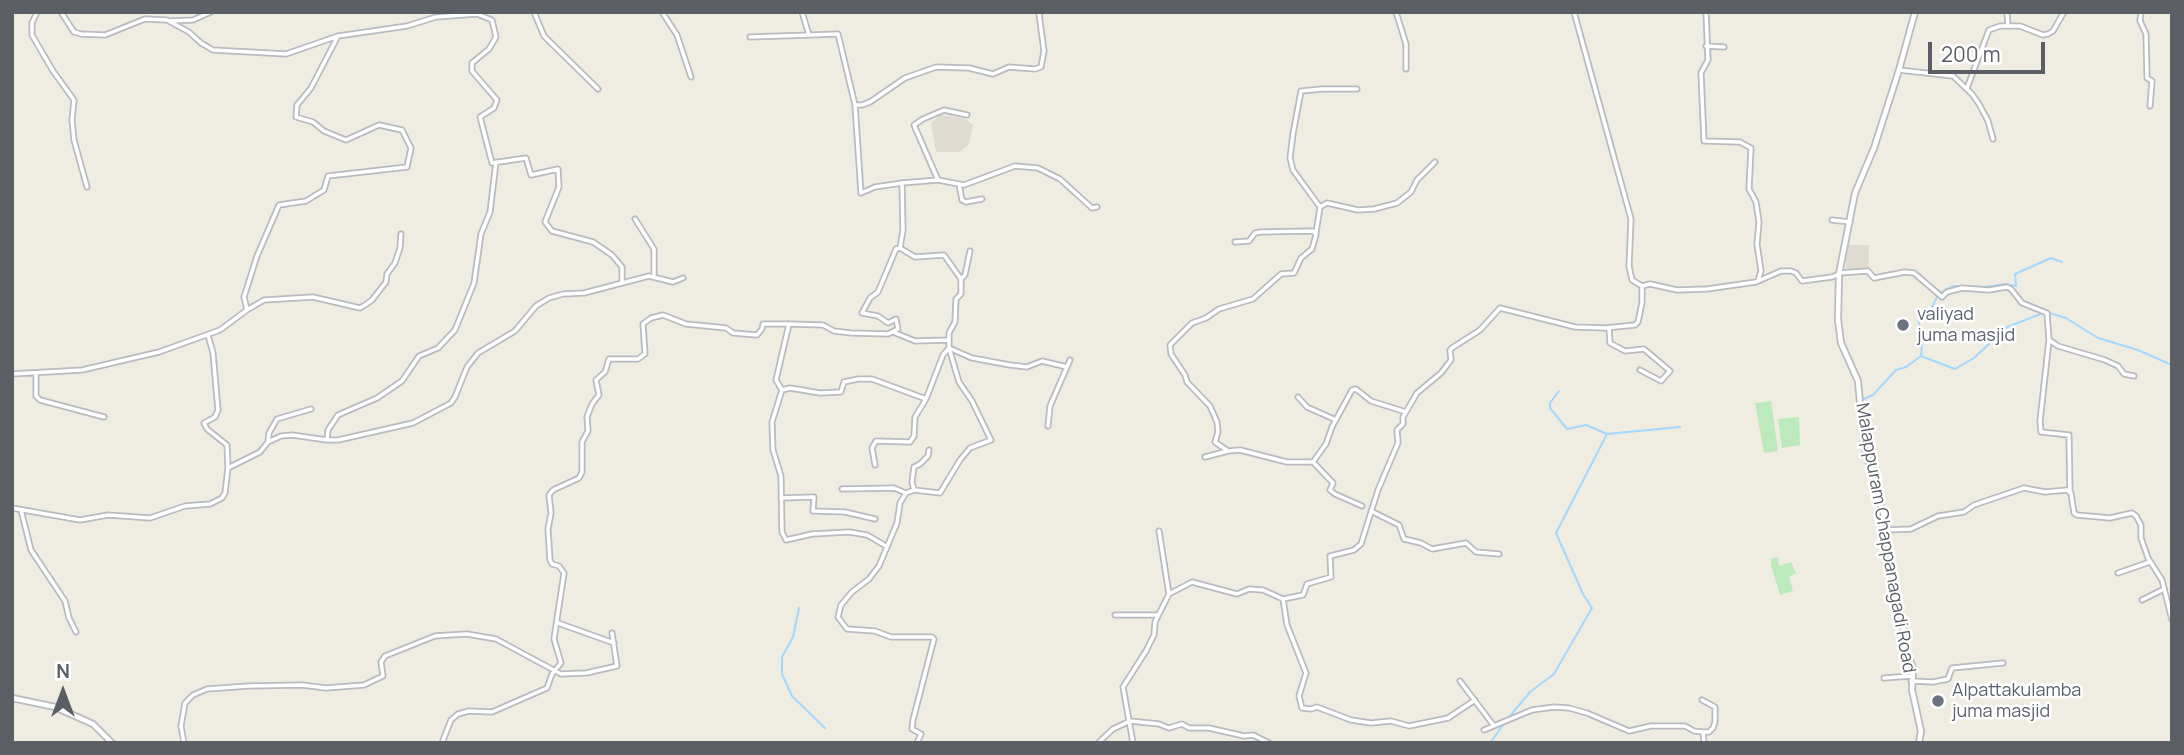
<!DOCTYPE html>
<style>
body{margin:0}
#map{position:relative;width:2184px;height:755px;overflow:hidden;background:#efece2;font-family:Manrope,sans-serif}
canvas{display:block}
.frame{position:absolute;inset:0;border:14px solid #5b5f65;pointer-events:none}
.north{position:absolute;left:28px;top:657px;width:70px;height:70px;-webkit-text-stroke:5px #fff;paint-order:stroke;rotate:0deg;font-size:19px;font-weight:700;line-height:28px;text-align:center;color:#5b5f65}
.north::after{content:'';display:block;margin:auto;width:24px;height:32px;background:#5b5f65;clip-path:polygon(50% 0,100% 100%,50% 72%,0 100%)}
.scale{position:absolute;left:1928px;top:42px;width:117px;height:32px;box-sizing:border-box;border:4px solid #5b5f65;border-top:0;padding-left:9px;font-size:21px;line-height:24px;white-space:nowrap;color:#5b5f65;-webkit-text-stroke:5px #fff;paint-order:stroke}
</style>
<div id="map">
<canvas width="2184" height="755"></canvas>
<div class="frame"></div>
<div class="north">N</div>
<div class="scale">200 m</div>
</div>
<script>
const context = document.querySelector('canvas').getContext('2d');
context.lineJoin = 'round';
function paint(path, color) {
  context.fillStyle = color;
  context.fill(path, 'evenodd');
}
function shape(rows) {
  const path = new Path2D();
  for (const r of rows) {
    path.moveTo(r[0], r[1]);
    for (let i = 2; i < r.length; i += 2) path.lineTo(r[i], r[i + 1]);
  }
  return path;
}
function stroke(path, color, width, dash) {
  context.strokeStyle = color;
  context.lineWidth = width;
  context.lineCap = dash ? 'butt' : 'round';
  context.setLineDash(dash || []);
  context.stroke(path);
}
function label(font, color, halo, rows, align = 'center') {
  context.font = font + ' Manrope,sans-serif';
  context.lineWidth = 5;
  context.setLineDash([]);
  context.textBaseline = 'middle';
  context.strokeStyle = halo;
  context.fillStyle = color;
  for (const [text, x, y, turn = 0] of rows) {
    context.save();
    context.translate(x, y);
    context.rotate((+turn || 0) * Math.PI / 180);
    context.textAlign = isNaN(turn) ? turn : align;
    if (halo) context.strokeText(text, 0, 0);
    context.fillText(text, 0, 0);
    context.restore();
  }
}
paint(shape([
 [940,115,964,118,973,125,969,144,960,152,936,152,931,123],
 [1846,245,1869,245,1869,270,1846,270]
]), '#dfdbd1');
paint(shape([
 [1771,401,1778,451,1764,453,1755,403],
 [1799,417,1800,445,1782,448,1778,419],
 [1778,557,1779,566,1791,562,1796,573,1789,577,1793,591,1780,595,1771,565,1771,559]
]), '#bdeabc');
stroke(shape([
 [1921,356,1955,369,1974,358,2007,327,2046,312,2066,318,2098,338,2138,350,2172,365],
 [1559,391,1550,403,1550,408,1567,429,1586,425,1607,434,1680,427],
 [1864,399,1873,395,1896,370,1906,367,1921,356,1922,344,1918,315,1931,309,1937,297,1945,290,1954,286,1986,287,2005,284,2016,286,2015,274,2051,258,2062,262],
 [799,608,793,637,782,657,782,674,792,696,825,728],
 [1510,716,1530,692,1554,674,1592,608,1583,594,1556,533,1607,434],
 [1490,743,1503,725]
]), '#a3d8ff', 2);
const minor = shape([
 [37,12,32,23,32,35,53,71,74,100,72,120,74,140,87,187],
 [61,12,74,32,81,34,105,35,145,19,167,20,189,32,201,43,213,50,286,54,338,36,407,26,436,17,477,14,492,20,496,37,489,49,472,63,472,71,497,100,494,108,480,117,492,163,526,158,531,175,558,169,559,187,545,222,552,231,593,242,612,255,622,267,622,282],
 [534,12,544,36,598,89],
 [662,12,677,35,691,77],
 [802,12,809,35,838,34,855,105,861,193,875,187,902,183,903,230,900,248],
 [1396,12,1406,44,1406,69],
 [1574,12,1631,219,1629,266,1632,280,1642,286],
 [1706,12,1708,60,1701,73,1704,141,1740,142,1751,148,1749,189,1756,202,1759,222,1757,244,1761,271,1758,281],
 [2007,12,2008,26],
 [2141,12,2140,21,2146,34,2147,78,2152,81,2150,106],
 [169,21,193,20,211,12],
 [750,37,809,35],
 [1706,46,1724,47],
 [1899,70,1953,76,1972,94,1979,104,1988,121,1993,139],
 [1967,88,1989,30,2000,26,2020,26,2043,35,2048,34,2053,31,2064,12],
 [855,105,862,105,870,102,905,78,936,67,969,68,993,74,1009,67,1035,69,1041,67,1044,51,1039,14,1041,12],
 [496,162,490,212,481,234,474,283,455,330,438,348,419,356,402,381,377,398,338,415,328,430,327,440,338,440,413,423,451,403,455,397,467,367,478,353,515,331,536,306,549,298,563,294,584,293,649,276,673,282,683,278],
 [938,180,914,125,923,119,944,110,967,115],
 [902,183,938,180,964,185,1015,166,1038,168,1060,179,1092,208,1097,207],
 [959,184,962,200,966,202,982,199],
 [1320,207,1293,170,1290,158,1293,134,1301,91,1322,89,1357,89],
 [635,219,654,249,654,277],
 [1832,220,1850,222],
 [1316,233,1320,207,1327,203,1358,210,1374,209,1397,203,1411,192,1417,180,1435,162],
 [1235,242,1249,241,1255,233,1261,232,1313,231,1316,235,1312,249,1301,258,1294,273,1281,274,1253,299,1219,309,1206,318,1192,323,1170,345,1171,354,1185,375,1187,382,1210,406,1217,422,1218,432,1215,442,1228,451,1240,450,1287,462,1313,462,1326,444,1332,427,1352,390,1356,389,1371,401,1406,412],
 [1839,273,1868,271,1874,278,1905,272,1914,273,1942,297,1947,292,1962,288,1989,290,2007,287,2011,289,2022,303,2047,313,2049,340,2058,346,2105,360,2118,366,2124,374,2134,376],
 [961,279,965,275,970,251],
 [1642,286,1650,284,1677,290,1707,289,1756,282,1781,271,1791,271,1796,273,1802,281,1832,277,1839,274],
 [247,310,264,300,313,297,360,308,365,305,372,300,386,282,387,274,395,263,400,248,401,234],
 [789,324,823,325,834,331,851,333,888,334,898,329,896,319,888,323,878,316,862,313,870,298,878,292,896,249,900,248,915,257,944,255,961,279,961,294,956,299,955,322,949,333,949,348,959,382,972,401,991,440,970,448,960,460,940,493,914,490,906,493,900,503,897,523,879,566,869,579,852,592,841,605,838,617,847,629,875,631,891,637,932,637,934,639,913,720,912,729,921,734,917,743],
 [1609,328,1610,343,1625,351,1644,349,1670,371,1661,381,1640,370],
 [893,332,915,341,949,340],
 [208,335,213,353,218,410,215,417,204,423,207,429,227,445,228,468],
 [2049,340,2040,421,2041,432,2069,435,2070,493],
 [36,373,36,396,40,400,104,417],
 [12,374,82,370,159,352,220,330,247,310,244,297,257,256,279,205,306,201,324,190,328,176,407,167,411,148,402,130,379,125,346,140,324,131,313,122,296,117,297,105,311,88,338,36],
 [782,390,790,388,820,393,841,392,844,382,858,379,872,379,926,399],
 [1298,397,1307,407,1336,420],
 [1048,426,1050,406,1070,360],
 [268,442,281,436,292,435,327,440],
 [1205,457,1228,451],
 [1313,462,1333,483,1330,490,1335,494,1362,506],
 [875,465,872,448,876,441,910,442,914,436,915,417,926,399,943,355,949,348,972,358,1010,365,1027,367,1042,361,1067,367],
 [842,489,894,488,906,493],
 [914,490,912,482,914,467,920,464,928,456,929,450],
 [781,498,814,497,813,511,845,512,875,519],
 [12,508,80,520,108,515,150,518,185,506,210,504,222,498,225,493,228,468,260,452,268,442,269,433,277,419,311,409],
 [21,510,31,550,65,601,69,618,76,632],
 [1371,511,1399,525,1404,539,1421,543,1432,549,1466,543,1476,552,1499,554],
 [1885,530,1911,529,1938,516,1964,512,1974,505,2024,488,2045,492,2067,490,2071,493,2074,513,2077,515,2110,518,2132,513,2136,516,2141,525,2141,538,2148,558,2162,580,2172,620],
 [1159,531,1169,594],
 [2118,573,2150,562],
 [1283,599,1287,625,1306,673,1299,696,1302,708,1311,709,1317,707,1351,720,1371,723,1391,721,1409,726,1448,718,1475,700],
 [2142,600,2164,589],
 [1115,615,1158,615],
 [558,623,614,643],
 [1884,678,1911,676],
 [1460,681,1494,726],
 [1911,681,1933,682,1948,679,1952,668,2003,663],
 [1702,700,1715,707,1715,722,1713,728,1709,732,1703,732],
 [1484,730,1532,710,1554,707,1569,708,1587,713,1629,731,1651,726,1685,726,1694,731,1703,732,1704,743],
 [184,743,181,726,185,703,193,695,207,689,248,686,302,685,326,688,364,685,383,676,381,662,385,656,435,636,450,635,467,634,496,639,561,674,586,673,617,666,612,633],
 [442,743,451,720,458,714,469,711,492,712,547,688,552,674,561,663,554,639,564,573,559,566,552,564,550,560,548,529,551,513,549,495,553,490,579,478,582,472,582,442,588,431,587,417,592,404,599,395,596,380,605,372,609,359,638,359,645,354,643,324,651,318,663,315,686,324,726,328,733,333,757,335,762,329,763,324,789,324,776,380,782,390,772,422,773,450,781,476,782,532,786,540,812,534,849,532,867,535,886,546],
 [1098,743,1113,729,1130,721,1159,724,1169,728,1182,724,1189,728,1209,728,1244,736,1253,735,1269,743],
 [1133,743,1123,687,1146,651,1154,635,1155,622,1169,594,1192,582,1237,594,1249,589,1263,590,1283,599,1303,595,1307,584,1331,577,1330,556,1354,550,1361,544,1378,490,1398,443,1397,430,1403,424,1403,417,1417,393,1441,373,1451,360,1450,350,1452,348,1480,330,1500,308,1575,327,1605,328,1635,325,1638,322,1642,303,1642,286]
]);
const tertiary = shape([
 [1915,12,1899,70,1874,148,1855,193,1839,274,1838,320,1841,343,1858,381,1864,446,1885,520,1893,578,1904,631,1904,645,1913,668,1912,690,1921,731,1919,743],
 [12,698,55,707,93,724,112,743]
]);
stroke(minor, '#b8bbc0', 7);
stroke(tertiary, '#b8bbc0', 8);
stroke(minor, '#fff', 3.5);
stroke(tertiary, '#fff', 4.5);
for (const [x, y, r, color] of [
 [1903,325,7,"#6b7280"],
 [1938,701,7,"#6b7280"]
]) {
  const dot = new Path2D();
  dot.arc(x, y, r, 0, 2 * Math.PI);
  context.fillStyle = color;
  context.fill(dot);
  stroke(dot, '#fff', 2.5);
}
label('18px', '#5b616d', '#fff', [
 ["valiyad",1917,315],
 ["juma masjid",1917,336],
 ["Alpattakulamba",1952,691],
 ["juma masjid",1952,712]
], 'left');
label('18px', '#5b5f65', '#fff', [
 ["Malappuram Chappanagadi Road",1885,538,80]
]);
</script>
